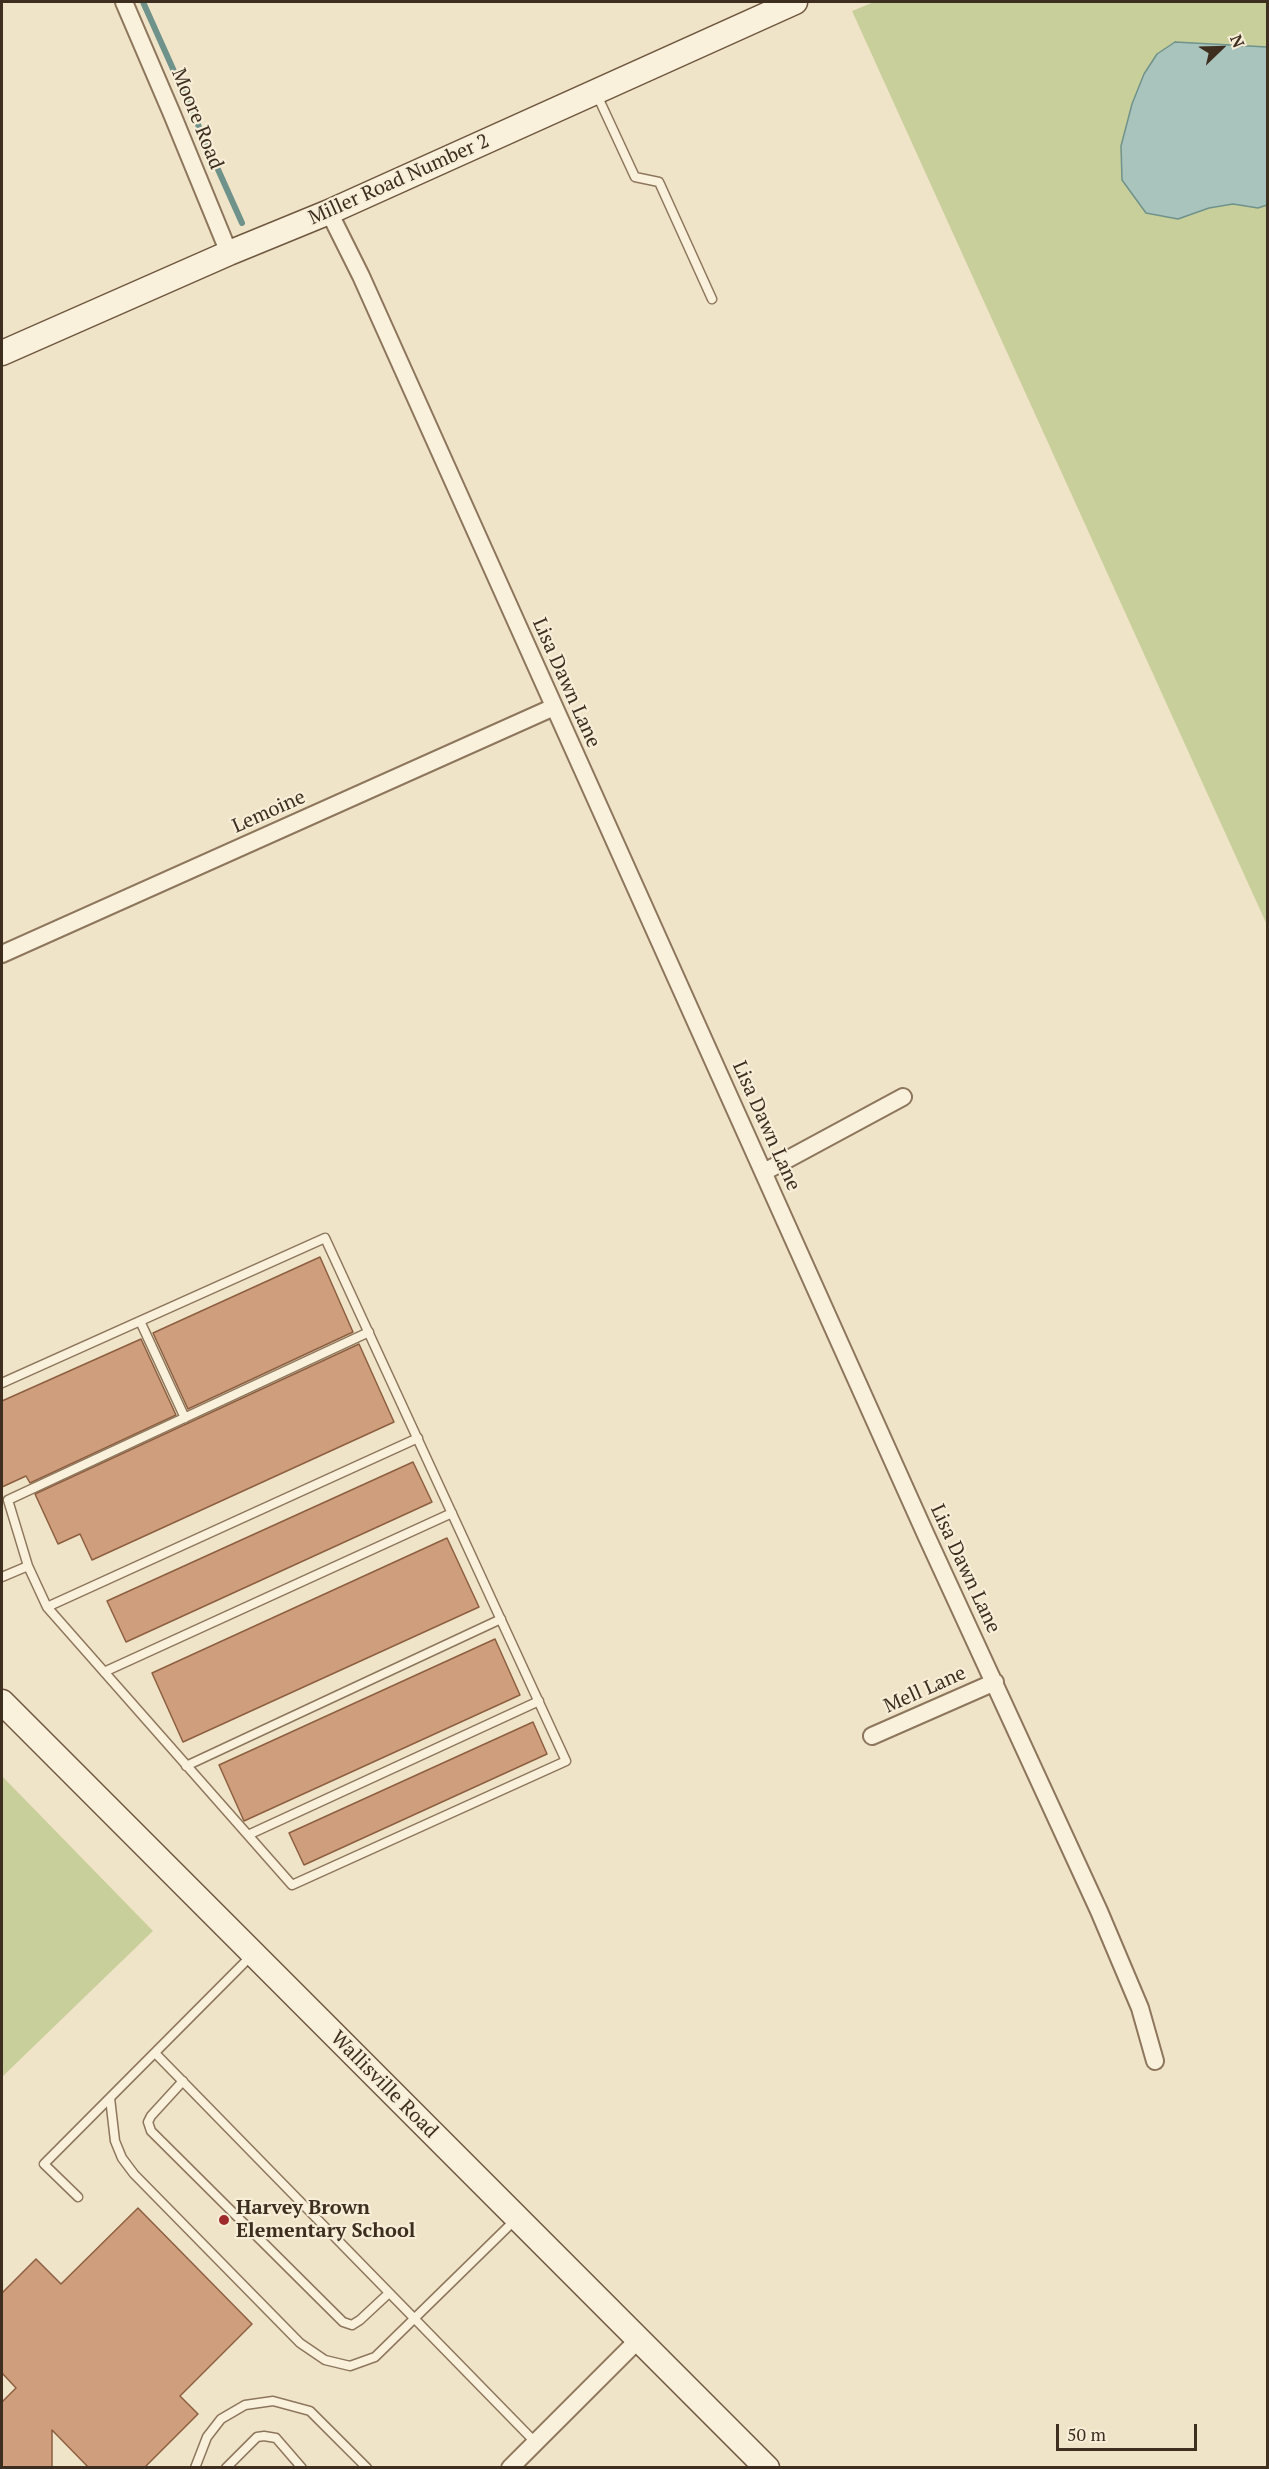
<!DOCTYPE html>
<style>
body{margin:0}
#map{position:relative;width:1269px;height:2469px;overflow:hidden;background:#f0e4c8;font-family:"PT Serif",serif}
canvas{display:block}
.frame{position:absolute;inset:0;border:3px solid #3d2e20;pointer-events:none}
.north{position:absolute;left:1191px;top:18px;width:60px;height:60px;-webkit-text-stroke:4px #f7eed8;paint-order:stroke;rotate:67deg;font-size:16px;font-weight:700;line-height:24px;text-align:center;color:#3d2e20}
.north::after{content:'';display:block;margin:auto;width:21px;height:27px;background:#3d2e20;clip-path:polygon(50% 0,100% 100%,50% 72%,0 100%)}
.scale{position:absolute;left:1056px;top:2424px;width:141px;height:27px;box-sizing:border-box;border:3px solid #3d2e20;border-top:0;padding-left:8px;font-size:18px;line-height:21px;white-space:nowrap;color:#3d2e20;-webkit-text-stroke:4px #f7eed8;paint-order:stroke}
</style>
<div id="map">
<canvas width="1269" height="2469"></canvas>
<div class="frame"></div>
<div class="north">N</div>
<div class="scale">50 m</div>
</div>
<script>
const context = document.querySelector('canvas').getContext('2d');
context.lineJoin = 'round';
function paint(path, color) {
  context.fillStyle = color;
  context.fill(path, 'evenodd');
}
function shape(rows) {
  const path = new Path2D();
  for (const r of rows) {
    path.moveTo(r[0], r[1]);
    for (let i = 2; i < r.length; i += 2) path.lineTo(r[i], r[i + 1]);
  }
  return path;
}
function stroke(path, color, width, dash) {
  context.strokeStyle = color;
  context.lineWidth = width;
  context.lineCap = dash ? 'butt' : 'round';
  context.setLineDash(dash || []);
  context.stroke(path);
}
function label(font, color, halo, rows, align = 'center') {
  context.font = font + ' "PT Serif",serif';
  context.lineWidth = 4.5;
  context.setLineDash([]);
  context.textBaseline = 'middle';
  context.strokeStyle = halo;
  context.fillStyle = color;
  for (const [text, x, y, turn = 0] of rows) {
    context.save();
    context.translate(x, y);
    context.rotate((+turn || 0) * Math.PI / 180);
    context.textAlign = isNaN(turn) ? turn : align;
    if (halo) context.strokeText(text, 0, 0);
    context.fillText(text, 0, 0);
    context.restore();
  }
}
paint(shape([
 [874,2,1267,2,1267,925,852,11],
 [2,1776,153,1931,2,2077]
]), '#c9cf9b');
const water = shape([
 [1175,42,1267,47,1267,205,1258,208,1233,204,1209,208,1178,219,1146,213,1122,180,1121,146,1132,104,1144,74,1157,54,1175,42]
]);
paint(water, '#a9c4bc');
stroke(water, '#6f938a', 1.5);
stroke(shape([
 [143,2,242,223]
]), '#6f938a', 6);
const building = shape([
 [320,1257,353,1332,188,1409,153,1333,320,1257],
 [141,1339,176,1415,30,1483,26,1476,2,1487,2,1401,141,1339],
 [359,1344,394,1422,92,1560,80,1534,58,1544,35,1494,359,1344],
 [413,1462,432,1502,126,1642,107,1601,413,1462],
 [447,1538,479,1607,183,1742,152,1673,447,1538],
 [495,1639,520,1695,244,1821,219,1765,495,1639],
 [533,1722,547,1754,304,1865,289,1833,533,1722],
 [138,2208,252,2324,180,2396,198,2414,144,2468,89,2468,52,2430,52,2468,2,2468,2,2402,16,2388,2,2373,2,2293,36,2259,61,2284,138,2208]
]);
paint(building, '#cf9f7d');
stroke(building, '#8d5f41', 1.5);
const lane = shape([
 [597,95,635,177,659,182,712,299],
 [140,1321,185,1418],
 [2,1383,325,1238,566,1761,292,1885,47,1607,28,1566,2,1577],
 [28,1566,8,1500,369,1332],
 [47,1607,418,1438],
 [104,1672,452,1513],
 [186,1766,501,1619],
 [248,1835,539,1701],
 [155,2053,535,2442],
 [183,2081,151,2116,148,2122,151,2131,343,2322,352,2325,360,2320,389,2293],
 [110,2098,115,2141,122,2158,134,2174,300,2343,325,2360,350,2366,375,2357,515,2220],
 [78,2197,44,2164,253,1954],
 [195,2468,207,2437,221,2419,245,2405,273,2401,310,2411,367,2468],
 [226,2468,257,2437,264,2436,276,2438,302,2468]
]);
const street = shape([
 [124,2,172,114,229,253],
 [329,212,361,276,926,1535,1099,1911,1140,2008,1155,2061],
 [2,954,554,707],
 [764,1172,903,1097],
 [872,1736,995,1682],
 [510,2468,639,2339]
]);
const secondary = shape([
 [2,353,229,253,329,212,795,2],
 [2,1702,767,2468]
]);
stroke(lane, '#8d765c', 11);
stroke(street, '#8d765c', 20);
stroke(secondary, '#6f573f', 27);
stroke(lane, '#faf1dc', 8);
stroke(street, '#faf1dc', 16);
stroke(secondary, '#faf1dc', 24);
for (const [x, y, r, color] of [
 [224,2220,6,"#9e2a2b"]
]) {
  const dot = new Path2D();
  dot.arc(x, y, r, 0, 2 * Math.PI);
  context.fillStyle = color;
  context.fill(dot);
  stroke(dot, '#f7eed8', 2);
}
label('20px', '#3d2e20', '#f7eed8', [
 ["Moore Road",197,119,68],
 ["Miller Road Number 2",399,180,-24],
 ["Lisa Dawn Lane",566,683,66],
 ["Lemoine",269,812,-24],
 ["Lisa Dawn Lane",766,1126,66],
 ["Lisa Dawn Lane",965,1569,65],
 ["Mell Lane",925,1690,-24],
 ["Wallisville Road",384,2085,45]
]);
label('bold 20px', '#3d2e20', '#f7eed8', [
 ["Harvey Brown",236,2208],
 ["Elementary School",236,2231]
], 'left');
</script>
